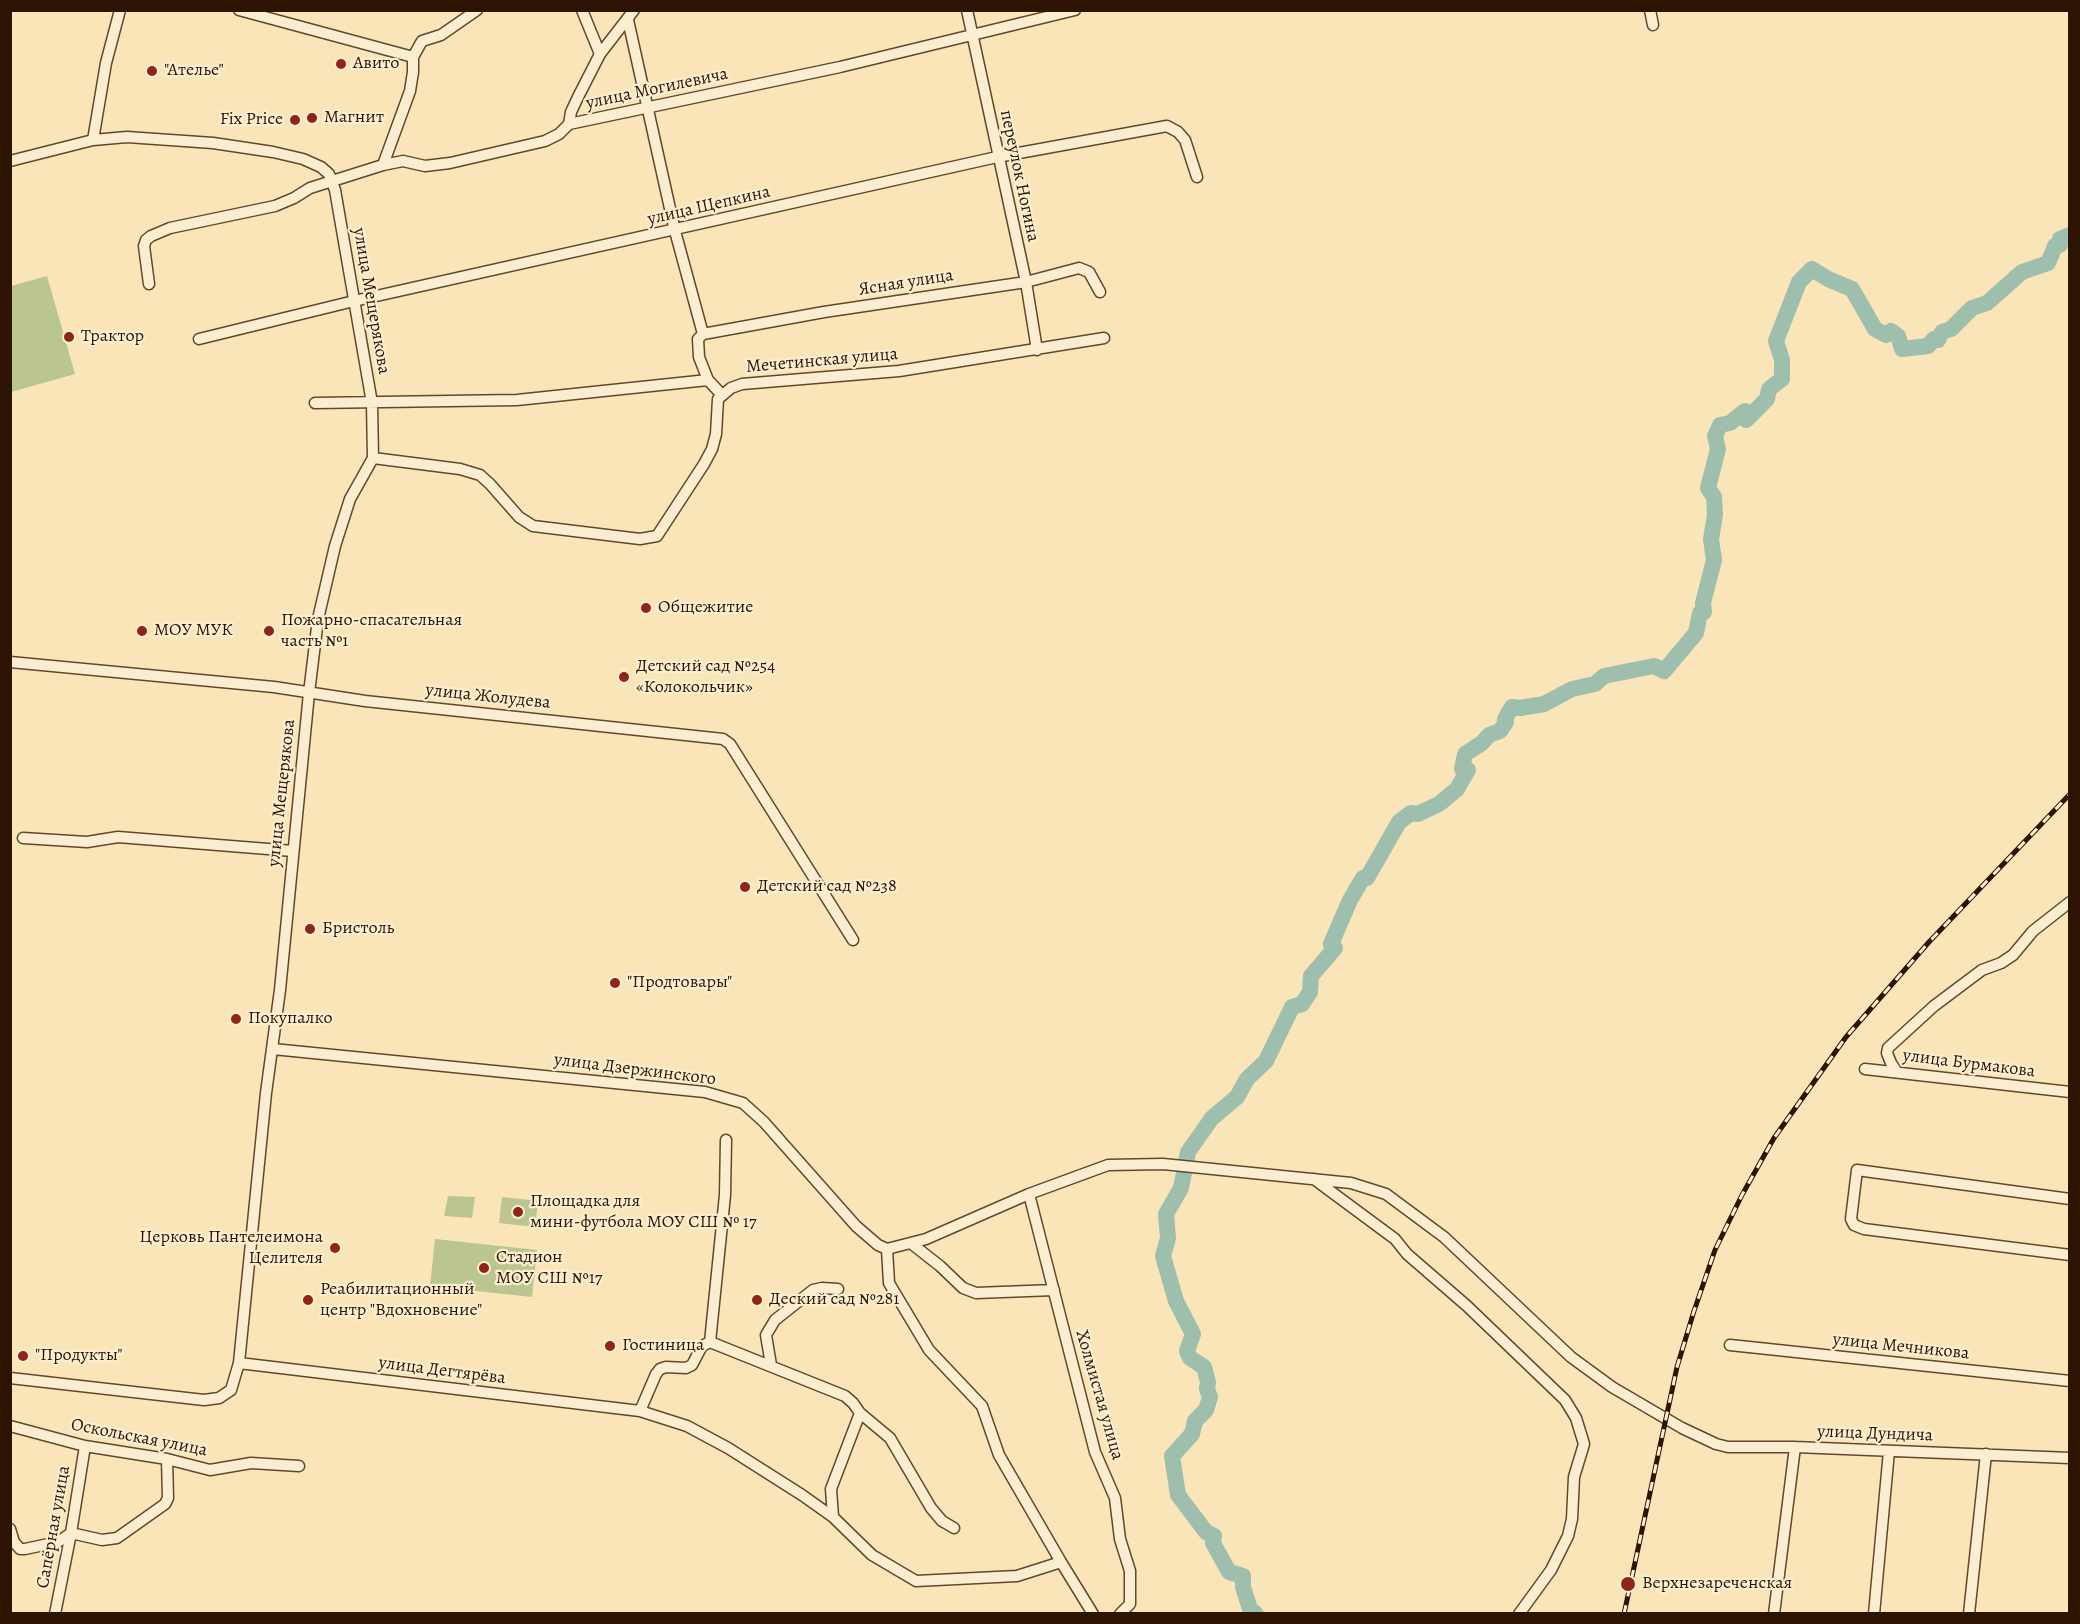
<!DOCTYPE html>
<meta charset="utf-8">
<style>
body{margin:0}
#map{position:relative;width:2080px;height:1624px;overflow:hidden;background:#f9e5b7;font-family:Alegreya,serif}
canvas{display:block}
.frame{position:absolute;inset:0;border:12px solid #2d1302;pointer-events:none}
</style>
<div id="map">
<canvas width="2080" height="1624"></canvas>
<div class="frame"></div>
</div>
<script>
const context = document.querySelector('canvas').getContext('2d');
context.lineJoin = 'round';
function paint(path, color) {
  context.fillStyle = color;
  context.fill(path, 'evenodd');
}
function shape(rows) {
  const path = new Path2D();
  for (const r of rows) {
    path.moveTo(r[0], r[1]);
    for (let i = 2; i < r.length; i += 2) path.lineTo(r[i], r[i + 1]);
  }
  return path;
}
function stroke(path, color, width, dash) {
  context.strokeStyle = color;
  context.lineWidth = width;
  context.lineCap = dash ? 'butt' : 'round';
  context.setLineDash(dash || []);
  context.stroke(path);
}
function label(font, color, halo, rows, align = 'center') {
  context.font = font + ' Alegreya,serif';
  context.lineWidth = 4.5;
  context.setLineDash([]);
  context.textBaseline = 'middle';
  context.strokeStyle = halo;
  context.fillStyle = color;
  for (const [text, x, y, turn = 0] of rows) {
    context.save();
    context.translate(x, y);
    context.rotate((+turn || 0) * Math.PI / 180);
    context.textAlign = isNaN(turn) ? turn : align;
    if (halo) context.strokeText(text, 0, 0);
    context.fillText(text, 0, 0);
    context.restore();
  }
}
paint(shape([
 [47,276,75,374,11,392,11,286],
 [448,1196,475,1197,472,1218,444,1216],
 [502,1197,538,1201,535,1227,499,1223],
 [435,1239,537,1250,532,1297,430,1286]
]), '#bac590');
stroke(shape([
 [1256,1614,1250,1609,1243,1587,1243,1576,1229,1572,1213,1543,1214,1536,1206,1532,1178,1495,1172,1456,1192,1434,1195,1421,1206,1410,1210,1397,1207,1389,1208,1382,1204,1367,1190,1358,1187,1351,1193,1334,1176,1301,1163,1256,1168,1238,1166,1214,1181,1188,1188,1152,1212,1118,1237,1097,1247,1079,1266,1061,1292,1007,1302,1004,1310,992,1311,976,1335,948,1331,944,1350,900,1363,878,1367,878,1399,822,1411,813,1418,814,1439,804,1457,789,1468,770,1462,769,1465,754,1482,743,1489,735,1500,731,1506,722,1505,719,1512,707,1520,708,1544,704,1572,689,1595,684,1604,676,1654,666,1664,671,1696,633,1700,613,1704,612,1703,603,1714,560,1711,539,1715,515,1714,497,1708,488,1718,449,1715,436,1720,425,1730,423,1745,411,1746,420,1767,399,1769,389,1782,379,1782,360,1776,341,1799,282,1812,269,1828,279,1852,289,1875,329,1886,335,1891,331,1898,336,1902,349,1928,346,1934,339,1938,340,1942,332,1951,329,1972,308,1987,303,2022,272,2048,263,2055,246,2060,245,2060,239,2070,235]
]), '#9ebfae', 16);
const minor = shape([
 [239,10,413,57,422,41,441,35,477,10],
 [582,10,600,54],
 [967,10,1026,282,1037,350],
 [1650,10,1653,25],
 [628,20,675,231,703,334],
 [569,124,571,112,578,97,600,54,634,10],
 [93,140,106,63,120,10],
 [10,161,93,140,127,137,213,143,273,152,303,159,321,167,329,174,335,190,372,403,373,458,350,499,335,546,318,619,309,693,280,990,266,1093,239,1363,231,1390,219,1398,204,1400,10,1378],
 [383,165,410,91,413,72,413,57],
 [149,284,144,246,146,240,151,236,170,228,275,206,294,198,310,188,383,165,403,161,425,166,450,163,545,141,559,134,569,124,840,67,1075,10],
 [703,334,824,312,1026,282,1079,268,1089,272,1100,292],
 [703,334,698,339,699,357,708,380,722,395],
 [199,339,354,301,997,157,1167,126,1178,132,1185,140,1197,177],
 [315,403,517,400,708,380],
 [373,458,460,469,480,475,490,484,519,517,533,526,640,539,657,536,704,464,712,449,716,434,718,399,731,388,742,384,899,371,1104,338],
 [10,662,274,687,365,701,723,739,730,744,853,940],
 [23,838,87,842,118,837,293,851],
 [273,1049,705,1092,743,1103,764,1122,856,1226,878,1245,887,1249,926,1239,1029,1194,1108,1165,1163,1164,1351,1183,1386,1194,1444,1237,1571,1357,1612,1387,1682,1428,1716,1444,1728,1447,1795,1447,2070,1458],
 [1865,1069,2070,1092],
 [1897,1072,1891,1063,1887,1053,1888,1048,1934,1006,1982,970,2001,963,2013,955,2033,931,2070,902],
 [726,1140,725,1195,710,1342,845,1396,853,1403,860,1413,890,1438,931,1508,942,1521,954,1528],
 [1314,1179,1395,1239,1407,1254,1467,1306,1565,1400,1576,1418,1584,1444,1574,1477,1572,1519,1568,1536,1551,1570,1519,1614],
 [1029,1194,1095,1452,1115,1498,1120,1539,1130,1571,1130,1604,1120,1614],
 [2070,1199,1857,1170,1851,1219,1854,1225,1864,1229,2070,1255],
 [912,1244,940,1266,963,1288,976,1293,1054,1290],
 [887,1249,889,1283,929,1350,982,1406,999,1455,1061,1562,1093,1614],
 [1730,1345,2070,1381],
 [239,1363,640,1411,687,1426,728,1448,802,1495,833,1517,872,1555,916,1581,1017,1576,1061,1562],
 [771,1365,766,1335,775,1320,813,1290,822,1288,838,1289],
 [640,1411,656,1374,660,1369,666,1367,686,1368,692,1365,702,1346,710,1342],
 [10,1426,85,1446,167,1459,210,1470,251,1463,299,1466],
 [833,1517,831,1489,860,1413],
 [10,1529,14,1542,20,1549,25,1549,58,1542,71,1533,102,1540,117,1538,165,1504,168,1498,167,1459],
 [55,1614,71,1533,85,1446],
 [1774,1614,1795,1447],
 [1874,1614,1889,1451],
 [1969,1614,1986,1454]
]);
stroke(minor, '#60482f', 13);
stroke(minor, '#fbeed0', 10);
const rail = shape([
 [1624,1614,1677,1367,1694,1311,1715,1250,1742,1195,1774,1138,1846,1037,1929,942,2070,794]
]);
stroke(rail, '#2d1302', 5);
stroke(rail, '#fbeed0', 3, [9]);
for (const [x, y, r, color] of [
 [341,64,6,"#8f2418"],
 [152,71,6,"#8f2418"],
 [312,118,6,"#8f2418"],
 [295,120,6,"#8f2418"],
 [69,337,6,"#8f2418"],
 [646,608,6,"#8f2418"],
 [142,631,6,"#8f2418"],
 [269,631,6,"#8f2418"],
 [624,677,6,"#8f2418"],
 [745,887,6,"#8f2418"],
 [310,929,6,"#8f2418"],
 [615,983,6,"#8f2418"],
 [236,1019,6,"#8f2418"],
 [518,1212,6,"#8f2418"],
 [335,1248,6,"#8f2418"],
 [484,1268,6,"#8f2418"],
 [308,1300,6,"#8f2418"],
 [757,1300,6,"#8f2418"],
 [610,1346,6,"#8f2418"],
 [23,1356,6,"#8f2418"],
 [1628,1584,8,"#8f2418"]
]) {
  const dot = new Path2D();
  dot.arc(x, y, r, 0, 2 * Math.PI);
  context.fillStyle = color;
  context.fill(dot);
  stroke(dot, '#fbeed0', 2);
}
label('18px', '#2d1302', '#fbeed0', [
 ["Авито",353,64],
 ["\"Ателье\"",164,71],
 ["Магнит",324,118],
 ["Fix Price",283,120,"right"],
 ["Трактор",81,337],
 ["Общежитие",658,608],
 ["Пожарно-спасательная",281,621],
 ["часть №1",281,642],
 ["МОУ МУК",154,631],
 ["Детский сад №254",636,667],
 ["«Колокольчик»",636,688],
 ["Детский сад №238",757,887],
 ["Бристоль",322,929],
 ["\"Продтовары\"",627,983],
 ["Покупалко",248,1019],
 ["Площадка для",530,1202],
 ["мини-футбола МОУ СШ № 17",530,1223],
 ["Церковь Пантелеимона",323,1238,"right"],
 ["Целителя",323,1259,"right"],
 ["Стадион",496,1258],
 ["МОУ СШ №17",496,1279],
 ["Реабилитационный",320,1290],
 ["центр \"Вдохновение\"",320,1311],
 ["Деский сад №281",769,1300],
 ["Гостиница",622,1346],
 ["\"Продукты\"",35,1356],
 ["Верхнезареченская",1642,1584]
], 'left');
label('18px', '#2d1302', '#fbeed0', [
 ["улица Могилевича",657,89,-12],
 ["переулок Ногина",1019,176,78],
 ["улица Щепкина",709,206,-13],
 ["Ясная улица",906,283,-9],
 ["улица Мещерякова",371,301,80],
 ["Мечетинская улица",822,361,-5],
 ["улица Жолудева",488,697,6],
 ["улица Мещерякова",282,793,-84],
 ["улица Бурмакова",1969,1064,7],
 ["улица Дзержинского",635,1070,7],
 ["улица Мечникова",1901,1347,6],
 ["улица Дегтярёва",442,1371,7],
 ["Холмистая улица",1099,1395,74],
 ["улица Дундича",1875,1434,2],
 ["Оскольская улица",139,1438,11],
 ["Сапёрная улица",54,1527,-80]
]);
</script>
